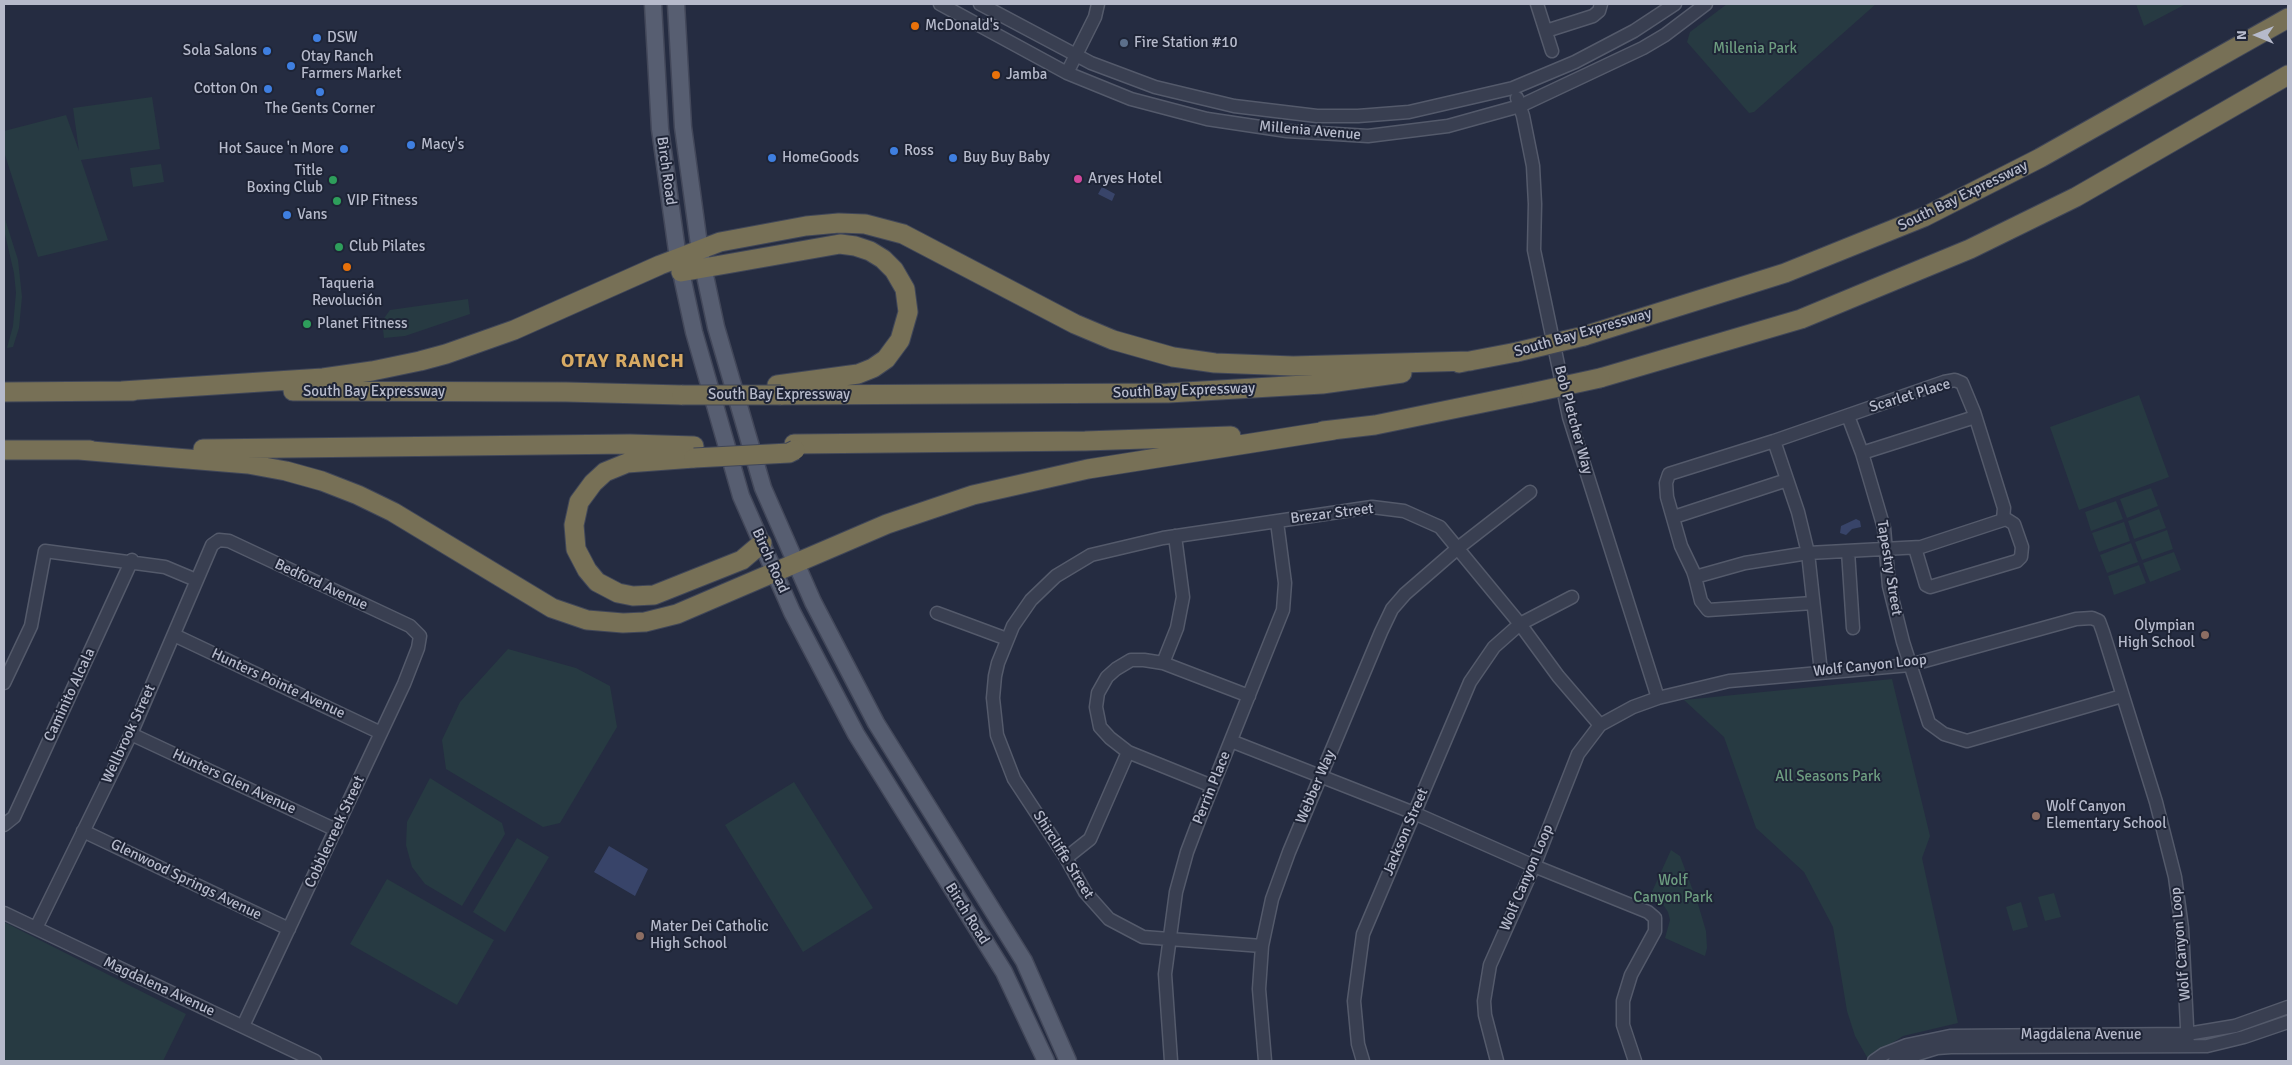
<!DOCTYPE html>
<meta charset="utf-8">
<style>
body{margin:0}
#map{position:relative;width:2292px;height:1065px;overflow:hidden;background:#252c41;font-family:Signika,sans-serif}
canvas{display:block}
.frame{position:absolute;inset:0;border:5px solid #b6bacb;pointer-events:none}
.north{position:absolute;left:2232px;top:10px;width:50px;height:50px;-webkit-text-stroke:4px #1e2436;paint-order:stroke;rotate:270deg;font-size:14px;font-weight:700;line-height:20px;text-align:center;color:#b6bacb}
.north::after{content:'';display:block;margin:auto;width:18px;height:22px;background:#b6bacb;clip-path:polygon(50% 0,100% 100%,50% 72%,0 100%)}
</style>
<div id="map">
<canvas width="2292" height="1065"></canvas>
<div class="frame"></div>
<div class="north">N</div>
</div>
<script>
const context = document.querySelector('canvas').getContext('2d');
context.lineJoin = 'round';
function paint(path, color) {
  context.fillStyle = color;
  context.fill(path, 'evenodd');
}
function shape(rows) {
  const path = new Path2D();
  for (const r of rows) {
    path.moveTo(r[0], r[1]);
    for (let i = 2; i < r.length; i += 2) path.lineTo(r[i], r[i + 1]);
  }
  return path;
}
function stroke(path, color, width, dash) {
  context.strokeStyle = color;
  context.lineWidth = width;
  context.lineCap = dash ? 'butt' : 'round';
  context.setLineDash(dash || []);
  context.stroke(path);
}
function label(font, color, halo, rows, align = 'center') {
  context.font = font + ' Signika,sans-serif';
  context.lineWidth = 4;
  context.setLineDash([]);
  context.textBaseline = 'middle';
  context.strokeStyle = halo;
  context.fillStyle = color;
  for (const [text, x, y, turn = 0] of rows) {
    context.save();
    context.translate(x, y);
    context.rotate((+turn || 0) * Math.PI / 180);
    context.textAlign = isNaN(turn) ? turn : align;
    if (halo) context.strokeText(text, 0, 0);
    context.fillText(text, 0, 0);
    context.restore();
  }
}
paint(shape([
 [1727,4,1876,4,1754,112,1749,113,1687,42,1690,32],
 [2136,4,2186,4,2144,26],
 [152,97,160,149,81,160,108,240,38,257,4,152,4,131,66,115,79,151,73,108],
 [161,164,164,182,133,187,130,168],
 [4,216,18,260,22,297,19,328,13,347,7,348,13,326,16,293,14,273,4,230],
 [468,299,470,314,405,336,384,338,382,321,390,310],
 [2139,395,2169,477,2079,510,2050,427],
 [2151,488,2158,506,2127,518,2120,499],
 [2116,501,2123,519,2091,531,2085,512],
 [2159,509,2166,528,2134,539,2128,521],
 [2124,522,2130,541,2099,552,2092,533],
 [2167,530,2173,549,2142,560,2135,542],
 [2131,543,2138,562,2107,573,2100,555],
 [2174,552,2181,570,2150,582,2143,563],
 [2139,565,2146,583,2114,595,2108,576],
 [508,649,576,668,610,686,617,727,560,823,543,827,446,769,442,740,460,702],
 [1892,679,1930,836,1922,858,1958,1023,1903,1036,1868,1059,1855,1036,1847,1011,1833,927,1804,872,1756,828,1724,737,1684,700],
 [430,778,502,823,505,834,462,906,425,884,412,867,406,845,407,822],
 [794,782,873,908,803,952,725,825],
 [517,838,549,857,505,932,473,912],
 [1671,850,1680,856,1698,904,1706,931,1707,948,1705,956,1665,938,1670,920,1668,912,1662,903,1651,894],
 [387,879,494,940,457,1005,350,944],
 [2054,893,2061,917,2045,921,2038,897],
 [2021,902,2028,927,2013,931,2006,907],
 [4,922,186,1014,163,1061,4,1061]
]), '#273a42');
paint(shape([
 [1102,187,1115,194,1112,201,1098,194],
 [1856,519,1860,521,1861,527,1852,529,1846,535,1840,533,1841,526],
 [609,846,648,869,635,896,594,872]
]), '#384469');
const minor = shape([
 [940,4,1067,73,1131,99,1207,119,1287,131,1368,136,1448,126,1520,106,1643,48,1665,35,1706,4],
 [980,4,1091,63,1155,87,1234,106,1317,116,1358,116,1409,112,1513,88,1575,62,1634,31,1675,4],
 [1537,4,1552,51],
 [1546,31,1593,16,1599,11,1601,4],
 [1067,73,1095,17,1098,4],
 [1517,98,1523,116,1533,166,1535,204,1534,250,1569,417,1658,698],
 [1848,416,1862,453,1884,528,1889,586,1903,642,1929,723,1944,734,1967,741,2122,696],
 [1774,441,1798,512,1808,553,1821,672],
 [1862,453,1975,417],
 [1674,517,1787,480],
 [1915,548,1926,585,1930,587,2017,561,2021,557,2022,547,2014,524,2003,517],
 [1848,551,1853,628],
 [1695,577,1745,563,1808,553,1921,547,2003,520,2004,508,1974,412,1962,383,1955,380,1944,382,1774,441,1669,474,1666,483,1667,497,1681,546,1693,571,1695,577,1701,601,1708,610,1813,603],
 [937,613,1007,639],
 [174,635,381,733],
 [1163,663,1177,628,1183,597,1175,536],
 [4,683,31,626,45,551,165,567,196,580],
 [131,734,336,830],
 [1231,741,1414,813,1534,866,1648,912,1655,918,1655,931,1631,975,1623,1001,1623,1025,1635,1061],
 [1212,786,1128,752,1110,738,1100,727,1096,707,1098,693,1107,677,1116,669,1131,660,1144,660,1163,663,1249,696],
 [4,825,14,817,132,560],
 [83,831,289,929],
 [1066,858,1090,839,1128,752],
 [4,913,315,1061],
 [36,928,131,734,212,545,219,540,229,541,410,626,420,636,418,648,404,684,243,1026],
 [1262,946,1143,937,1109,919,1085,892,1066,858,1014,779,997,735,993,698,995,676,998,663,1013,626,1031,600,1056,576,1091,555,1163,538,1372,507,1404,511,1440,527,1520,624,1558,676,1600,725],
 [1171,1061,1165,974,1176,892,1187,852,1201,815,1283,610,1285,583,1277,522],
 [1265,1061,1259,989,1262,946,1272,899,1289,852,1381,632,1392,609,1405,594,1458,548,1530,492],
 [1363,1061,1358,1044,1354,1001,1363,934,1470,682,1494,647,1520,624,1572,597],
 [1497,1061,1485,1015,1484,1001,1490,965,1534,866,1578,754,1600,725,1633,707,1658,698,1729,681,1910,665,2076,619,2092,618,2099,621,2103,632,2156,802,2175,877,2182,928,2188,1046],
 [1874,1061,1884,1054,1907,1045,1950,1036,2187,1034,2235,1026,2288,1007],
 [1895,1061,1937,1048,1951,1047,2207,1046,2244,1037,2288,1022]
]);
const major = shape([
 [653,4,660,129,678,258,694,332,741,496,792,612,856,734,1004,972,1046,1061],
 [676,4,683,127,700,252,716,327,763,488,813,602,876,723,1024,961,1068,1061]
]);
const highway = shape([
 [681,272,840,244,855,246,870,251,883,259,894,270,905,289,908,312,900,340,886,359,873,368,858,374,777,385],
 [1584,336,1785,273,1924,217,2040,158,2288,18],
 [1459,363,1517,352],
 [1600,378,1801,319,1970,249,2076,197,2288,75],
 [122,391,323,378,372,371,420,361,446,354,514,330,660,265,720,242,806,226,839,223,865,224,903,234,1075,324,1113,340,1173,357,1215,363,1293,366,1470,361],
 [293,391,566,392,682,395],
 [4,392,133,391],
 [781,395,1168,393,1322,384,1402,373],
 [1323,431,1375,425,1531,393],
 [794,444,1085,441,1231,436],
 [203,449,630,444,694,446],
 [4,450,90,450],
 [79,450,248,464,286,471,322,481,358,495,393,512,552,608,587,620,623,623,645,622,677,614,887,524,973,495,1088,469,1334,430],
 [694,458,627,463,605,472,593,483,579,502,574,525,576,549,587,570,597,582,618,593,633,596,654,595,742,560,762,543]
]);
stroke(minor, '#545a6b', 15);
stroke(major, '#43485a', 19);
stroke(highway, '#414758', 21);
stroke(minor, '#393f51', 12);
stroke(major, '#575e71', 16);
stroke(highway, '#777056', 19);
const highwayBridge = shape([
 [1517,352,1584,336],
 [1531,393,1600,378],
 [682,395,781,395],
 [694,458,789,453,795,450]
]);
stroke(highwayBridge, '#414758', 21, []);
stroke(highwayBridge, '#777056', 19);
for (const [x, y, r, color] of [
 [915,26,5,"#e8710a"],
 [317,38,5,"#3f7fe0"],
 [1124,43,5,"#5c6f8a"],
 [267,51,5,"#3f7fe0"],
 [291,66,5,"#3f7fe0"],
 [996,75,5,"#e8710a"],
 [268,89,5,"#3f7fe0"],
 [320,92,5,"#3f7fe0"],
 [411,145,5,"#3f7fe0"],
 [344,149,5,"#3f7fe0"],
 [894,151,5,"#3f7fe0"],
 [772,158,5,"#3f7fe0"],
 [953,158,5,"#3f7fe0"],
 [1078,179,5,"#d1479c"],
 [333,180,5,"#2e9e5b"],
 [337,201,5,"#2e9e5b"],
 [287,215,5,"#3f7fe0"],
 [339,247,5,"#2e9e5b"],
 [347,267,5,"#e8710a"],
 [307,324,5,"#2e9e5b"],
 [2205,635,5,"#8d6e63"],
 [2036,816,5,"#8d6e63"],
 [640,936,5,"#8d6e63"]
]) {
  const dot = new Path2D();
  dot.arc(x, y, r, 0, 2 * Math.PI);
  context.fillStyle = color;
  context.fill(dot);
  stroke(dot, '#1e2436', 2);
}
label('15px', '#b6bacb', '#1e2436', [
 ["McDonald's",925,26],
 ["DSW",327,38],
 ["Fire Station #10",1134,43],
 ["Sola Salons",257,51,"right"],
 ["Otay Ranch",301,57],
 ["Farmers Market",301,74],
 ["Jamba",1006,75],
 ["Cotton On",258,89,"right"],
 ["The Gents Corner",320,109,"center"],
 ["Macy's",421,145],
 ["Hot Sauce 'n More",334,149,"right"],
 ["Ross",904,151],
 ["HomeGoods",782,158],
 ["Buy Buy Baby",963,158],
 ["Title",323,171,"right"],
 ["Boxing Club",323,188,"right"],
 ["Aryes Hotel",1088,179],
 ["VIP Fitness",347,201],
 ["Vans",297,215],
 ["Club Pilates",349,247],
 ["Taqueria",347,284,"center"],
 ["Revolución",347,301,"center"],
 ["Planet Fitness",317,324],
 ["Olympian",2195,626,"right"],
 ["High School",2195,643,"right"],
 ["Wolf Canyon",2046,807],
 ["Elementary School",2046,824],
 ["Mater Dei Catholic",650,927],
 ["High School",650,944]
], 'left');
label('15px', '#6d9d80', '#1e2436', [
 ["Millenia Park",1755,49],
 ["All Seasons Park",1828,777],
 ["Wolf",1673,881],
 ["Canyon Park",1673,898]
]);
label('15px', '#b6bacb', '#1e2436', [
 ["Millenia Avenue",1310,131,5],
 ["Birch Road",666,171,82],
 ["South Bay Expressway",1963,196,-26],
 ["South Bay Expressway",1583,333,-16],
 ["South Bay Expressway",1184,391,-2],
 ["South Bay Expressway",374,392],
 ["South Bay Expressway",779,395],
 ["Scarlet Place",1910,396,-17],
 ["Bob Pletcher Way",1573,420,75],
 ["Brezar Street",1332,514,-7],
 ["Birch Road",770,561,66],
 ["Tapestry Street",1889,568,81],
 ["Bedford Avenue",321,585,25],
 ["Wolf Canyon Loop",1870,666,-6],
 ["Hunters Pointe Avenue",278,684,25],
 ["Caminito Alcala",70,695,-65],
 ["Wellbrook Street",129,734,-65],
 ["Hunters Glen Avenue",234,782,25],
 ["Webber Way",1316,787,-67],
 ["Perrin Place",1212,788,-68],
 ["Cobblecreek Street",335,832,-65],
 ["Jackson Street",1406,832,-67],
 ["Shircliffe Street",1063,855,58],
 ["Wolf Canyon Loop",1527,878,-67],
 ["Glenwood Springs Avenue",186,880,26],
 ["Birch Road",967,914,58],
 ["Wolf Canyon Loop",2181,944,-95],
 ["Magdalena Avenue",159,987,25],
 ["Magdalena Avenue",2081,1035]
]);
context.letterSpacing = '1px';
label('bold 20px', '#d8ab64', '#1e2436', [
 ["OTAY RANCH",623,362]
]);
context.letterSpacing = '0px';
</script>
